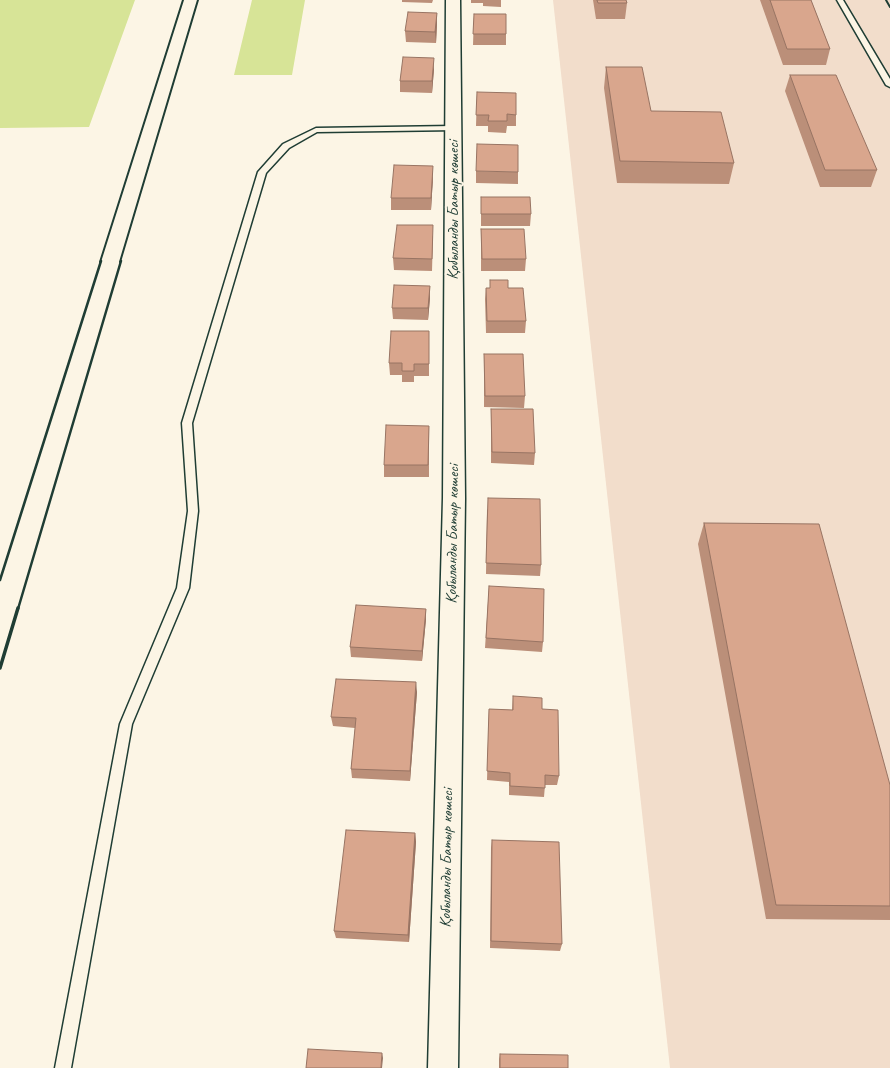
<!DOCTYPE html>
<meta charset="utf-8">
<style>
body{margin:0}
canvas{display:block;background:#fcf5e5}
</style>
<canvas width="890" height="1068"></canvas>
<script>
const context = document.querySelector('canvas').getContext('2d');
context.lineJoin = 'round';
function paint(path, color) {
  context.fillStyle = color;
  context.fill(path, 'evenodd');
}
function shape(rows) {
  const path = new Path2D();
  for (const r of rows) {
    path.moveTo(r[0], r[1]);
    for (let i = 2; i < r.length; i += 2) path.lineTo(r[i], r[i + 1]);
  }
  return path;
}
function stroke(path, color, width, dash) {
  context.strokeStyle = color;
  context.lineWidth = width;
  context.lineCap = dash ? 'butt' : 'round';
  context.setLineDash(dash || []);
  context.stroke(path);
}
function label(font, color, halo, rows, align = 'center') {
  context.font = font + ' Caveat,sans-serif';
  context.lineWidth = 4;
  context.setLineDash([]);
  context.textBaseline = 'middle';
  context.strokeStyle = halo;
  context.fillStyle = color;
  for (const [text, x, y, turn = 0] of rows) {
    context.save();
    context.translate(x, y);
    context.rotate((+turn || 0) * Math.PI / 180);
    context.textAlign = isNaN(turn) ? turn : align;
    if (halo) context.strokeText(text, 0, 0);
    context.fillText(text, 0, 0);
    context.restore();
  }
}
paint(shape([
 [553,0,890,0,890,1068,670,1068]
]), '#f2ddcb');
paint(shape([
 [0,0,135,0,89,127,0,128],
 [252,0,305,0,292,75,234,75]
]), '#d7e497');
const lane = shape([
 [837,0,843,0,890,79,890,87,886,85,837,0],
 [454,126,457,126,457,130,317,132,289,148,266,173,192,423,198,511,189,588,132,724,71,1068,55,1068,120,724,177,588,188,511,182,423,258,172,283,144,316,128,454,126]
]);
const street = shape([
 [446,0,460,0,465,498,458,1068,428,1068,443,498,446,0]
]);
stroke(lane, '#1f3d34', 3);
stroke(street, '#1f3d34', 3);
paint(lane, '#fcf5e5');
paint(street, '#fcf5e5');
stroke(shape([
 [886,0,890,7],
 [100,262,183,0],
 [120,262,198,0]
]), '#1f3d34', 2);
stroke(shape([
 [0,580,101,261],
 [18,609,121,261]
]), '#1f3d34', 2.5);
stroke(shape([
 [0,668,18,608]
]), '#1f3d34', 3.5);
paint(shape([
 [402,0,433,0,432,3,402,2],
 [471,0,501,0,501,7,483,6,483,3,471,3],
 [593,0,626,0,627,3,625,19,596,19],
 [760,0,811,0,830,49,826,65,783,65],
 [437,13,437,24,436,43,406,42,405,31],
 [474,14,506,34,506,45,473,45],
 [606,67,651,111,734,163,729,184,617,183,604,88],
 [434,69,432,93,400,92,400,81],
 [790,75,877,170,871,187,820,187,785,91],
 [477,92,516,115,516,126,507,126,506,133,488,132,488,126,476,126],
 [476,171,518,172,518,184,476,183],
 [433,177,431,210,391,210,391,198],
 [481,197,531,214,530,226,481,226],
 [481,229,526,259,525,271,481,271],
 [433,236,432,271,394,270,393,258],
 [490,280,508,288,526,321,525,333,486,333,485,299,486,288,490,288],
 [430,286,430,298,428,320,393,319,392,308],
 [429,343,429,376,414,376,414,382,402,382,402,375,390,375,389,363],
 [484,354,525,396,524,408,484,407],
 [491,409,535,453,534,465,491,463],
 [429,426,429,477,384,477,384,465],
 [487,509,541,565,540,576,486,574],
 [704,523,890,785,890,920,766,919,698,544],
 [489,586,543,642,542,652,485,648],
 [426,609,426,619,422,661,351,657,350,647],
 [417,692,410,781,352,778,351,769,355,728,333,726,331,717],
 [513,696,542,709,559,776,557,785,545,785,544,797,509,795,509,782,487,780,489,709,512,710],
 [415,833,416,842,409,942,336,938,334,931],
 [492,840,562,944,560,951,490,948,491,848],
 [500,1054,568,1068,499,1068,499,1059]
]), '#bb8f79');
paint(shape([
 [437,13,437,24,436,43,435,32],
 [434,58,434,69,432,93,432,81],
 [433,166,433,177,431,210,431,198],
 [430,286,430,298,428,320,428,308],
 [426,609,426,619,422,661,422,651],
 [416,682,417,692,410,781,410,771],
 [415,833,416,842,409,942,408,935],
 [382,1053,383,1058,382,1068,381,1068]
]), '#987463');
const building = shape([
 [597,0,626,0,627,3,598,3,597,0],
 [770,0,811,0,830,49,787,49,770,0],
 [408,12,437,13,435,32,405,31,408,12],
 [474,14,506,14,506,34,473,34,474,14],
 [403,57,434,58,432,81,400,81,403,57],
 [606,67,642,67,651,111,721,112,734,163,620,161,606,67],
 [790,75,836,75,877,170,825,170,790,75],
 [477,92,516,93,516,115,507,114,507,121,488,121,489,115,476,115,477,92],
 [477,144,518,145,518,172,476,171,477,144],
 [394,165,433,166,431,198,391,198,394,165],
 [481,197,530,197,531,214,481,214,481,197],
 [397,225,433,225,432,259,393,258,397,225],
 [481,229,524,229,526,259,482,259,481,229],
 [490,280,508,280,508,288,523,288,526,321,487,321,486,288,490,288,490,280],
 [394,285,430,286,428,308,392,308,394,285],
 [391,331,429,331,429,364,414,364,414,371,402,371,402,363,389,363,391,331],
 [484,354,523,354,525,396,485,396,484,354],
 [491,409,533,409,535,453,492,452,491,409],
 [386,425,429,426,428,465,384,465,386,425],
 [488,498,540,499,541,565,486,563,488,498],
 [704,523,819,524,890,785,890,906,776,905,704,523],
 [489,586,544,589,543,642,486,638,489,586],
 [356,605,426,609,422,651,350,647,356,605],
 [336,679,416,682,410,771,351,769,356,718,331,717,336,679],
 [513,696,542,698,542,709,558,710,559,776,545,775,545,788,510,786,510,773,487,771,489,709,513,710,513,696],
 [346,830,415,833,408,935,334,931,346,830],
 [492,840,559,842,562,944,491,941,492,840],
 [308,1049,382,1053,381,1068,306,1068,308,1049],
 [500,1054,568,1055,568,1068,500,1068,500,1054]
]);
paint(building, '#d9a68d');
stroke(building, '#987463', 1);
label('16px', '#1f3d34', '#fcf5e5', [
 ["Қобыланды Батыр көшесі",454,210,-90],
 ["Қобыланды Батыр көшесі",453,534,-89],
 ["Қобыланды Батыр көшесі",447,858,-89]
]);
</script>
